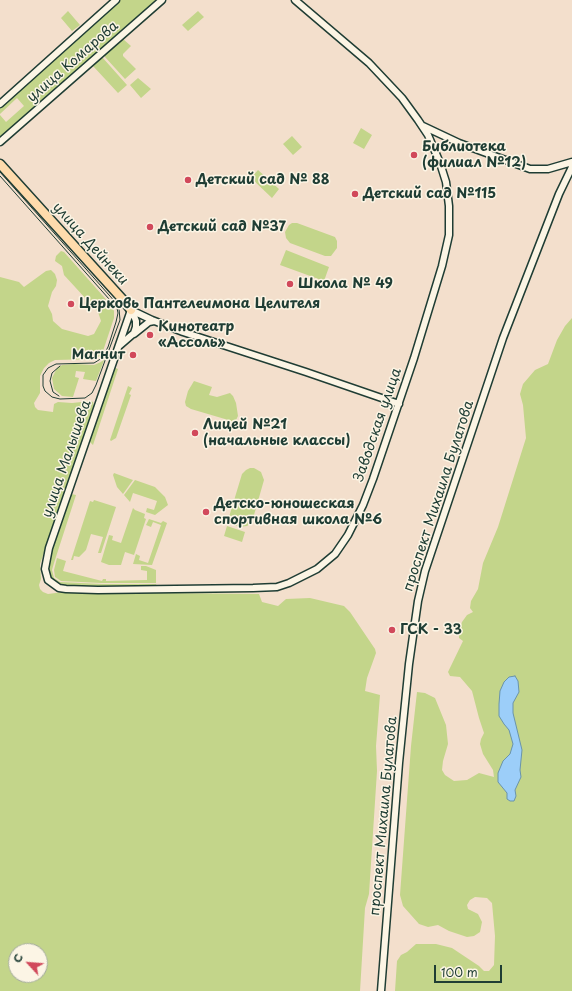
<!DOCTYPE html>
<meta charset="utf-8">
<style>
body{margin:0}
#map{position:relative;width:572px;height:991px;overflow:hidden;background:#f3dfcc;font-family:"Playpen Sans",sans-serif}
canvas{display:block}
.north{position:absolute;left:8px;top:943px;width:40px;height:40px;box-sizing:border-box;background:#fcf5e5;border:1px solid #a4ab9e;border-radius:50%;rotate:296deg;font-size:11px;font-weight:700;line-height:16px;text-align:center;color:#1f3d34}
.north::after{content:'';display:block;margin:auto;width:14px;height:18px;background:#d1495b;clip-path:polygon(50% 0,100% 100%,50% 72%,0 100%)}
.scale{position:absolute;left:434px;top:965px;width:68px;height:18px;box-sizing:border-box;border:2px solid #1f3d34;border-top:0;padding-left:5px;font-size:12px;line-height:14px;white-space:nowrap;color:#1f3d34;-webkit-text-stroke:3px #fcf5e5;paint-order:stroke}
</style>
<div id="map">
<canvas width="572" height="991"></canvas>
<div class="north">С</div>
<div class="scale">100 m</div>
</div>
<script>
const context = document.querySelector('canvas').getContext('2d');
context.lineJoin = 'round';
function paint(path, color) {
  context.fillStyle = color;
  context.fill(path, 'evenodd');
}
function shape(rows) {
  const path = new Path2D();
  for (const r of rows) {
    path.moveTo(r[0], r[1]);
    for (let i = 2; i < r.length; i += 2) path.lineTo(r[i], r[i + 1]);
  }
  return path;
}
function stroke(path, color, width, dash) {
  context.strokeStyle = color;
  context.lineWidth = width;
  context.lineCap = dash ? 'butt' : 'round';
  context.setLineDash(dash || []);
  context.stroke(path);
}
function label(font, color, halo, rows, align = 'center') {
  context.font = font + ' "Playpen Sans",sans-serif';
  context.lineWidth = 3;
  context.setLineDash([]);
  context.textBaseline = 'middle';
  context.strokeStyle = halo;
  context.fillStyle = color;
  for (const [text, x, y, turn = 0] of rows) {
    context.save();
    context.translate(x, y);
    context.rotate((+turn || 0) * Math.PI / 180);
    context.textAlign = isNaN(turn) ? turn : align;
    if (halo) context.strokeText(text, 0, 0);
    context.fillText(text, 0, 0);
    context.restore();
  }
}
paint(shape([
 [117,0,158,0,0,140,0,115,6,122,24,106,17,98,0,114,0,106],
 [68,11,80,25,72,31,61,18],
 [198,11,204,17,188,31,182,25],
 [123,39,131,46,123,54,123,56,136,69,125,79,105,57,105,55],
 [102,57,127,85,118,93,93,66],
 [138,78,151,89,141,98,130,85],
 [361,128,372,135,364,149,353,143],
 [292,136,302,147,293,155,283,144],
 [258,170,279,189,272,198,251,178],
 [292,223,297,223,335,237,337,241,337,248,331,256,325,256,290,243,286,238,285,232,289,225],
 [286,250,329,267,324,281,280,265],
 [61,251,64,252,111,305,114,311,114,318,102,354,96,359,55,360,49,363,44,368,40,376,40,393,34,403,35,407,38,410,53,412,54,404,58,402,72,403,91,401,93,402,94,406,40,564,41,579,39,585,40,589,43,592,48,594,63,592,259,594,262,602,278,606,286,599,310,598,344,606,350,612,375,649,376,653,367,678,365,691,380,695,376,746,377,771,369,894,365,908,360,991,0,991,0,277,19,282,24,287,46,271,51,270,55,274,57,280,56,286,52,292,48,306,52,314,53,321,62,329,73,332,88,336,94,334,101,321,98,312,64,275,62,266,55,261,56,256],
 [16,951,40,951,40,975,16,975],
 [572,318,572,991,395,991,397,961,401,955,407,952,416,944,436,944,452,948,479,966,484,971,489,971,494,965,495,936,492,903,487,898,475,897,470,900,467,905,468,909,478,914,482,922,480,932,474,936,467,937,449,931,438,925,428,927,419,924,403,906,400,895,411,746,417,692,425,693,435,698,446,725,448,744,443,761,442,770,445,775,454,781,467,780,479,773,494,777,493,770,483,754,480,744,481,739,484,733,479,718,472,691,460,677,450,676,448,672,463,641,459,638,459,631,462,622,467,615,473,612,470,608,471,601,478,589,483,563,498,527,526,438,523,405,520,394,523,384,535,370,548,364,557,340,565,326],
 [105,358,96,381,83,379,85,372,76,371,75,377,79,378,73,397,62,396,54,389,52,378,57,368,62,365,74,364,94,365,101,362],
 [113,367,118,369,93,445,88,440],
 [194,381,212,387,209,395,217,397,230,393,233,396,236,403,238,416,235,422,191,409,186,406,185,402,188,391],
 [128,386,132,388,129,394,131,395,116,438,111,441,110,440],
 [250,468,254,468,261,472,264,480,252,522,247,526,239,527,233,524,230,521,229,517,242,474,246,470],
 [114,473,133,480,123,494,117,487,113,475],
 [135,480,155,487,165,497,168,505,155,515,146,512,147,508,154,510,157,501,133,493,130,502,124,495],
 [71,494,76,495,54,563,52,570,54,578,60,582,102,584,156,584,157,586,112,587,67,586,60,585,51,579,48,569,49,560],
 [94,500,116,507,101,553,98,553,103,537,91,534,86,550,79,557,74,556,73,560,71,560,90,501,93,502],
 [133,508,135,510,145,514,144,518,146,519,134,555,125,552,121,565,109,565,101,562,109,535,113,536,112,540,121,543],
 [149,519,161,523,163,521,167,523,152,565,133,564,136,554,140,556,139,560,148,563,161,525,153,522,151,527,146,525],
 [227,526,245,532,242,542,224,536],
 [57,558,66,561,63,571,102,581,103,579,106,579,106,581,147,580,147,571,141,570,141,566,146,566,156,570,156,583,101,583,61,581,55,577,54,570]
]), '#c3d58a');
const water = shape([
 [515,676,518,681,519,692,513,703,513,713,522,750,520,770,521,777,515,790,516,796,514,801,510,801,507,799,507,793,498,782,498,773,503,761,510,754,513,744,509,730,504,724,499,716,499,704,500,691,504,682,509,677,515,676]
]);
paint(water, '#9ccef9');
stroke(water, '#6a94aa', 1);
const minor = shape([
 [0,104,116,0],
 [423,126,459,143,530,169,548,169,572,162],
 [0,142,162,0],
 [131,310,49,548,45,569,48,580,59,588,66,589,98,590,253,588,277,587,289,583,317,569,335,554,348,535,363,505,373,479,414,358,442,266,449,235,449,206,446,182,440,163,428,135,418,120,402,98,369,63,295,0],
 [131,310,152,320,183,332,306,372,399,404],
 [134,334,149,322,154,321],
 [119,346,134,333,136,327,136,321,132,311],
 [381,991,399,763,409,664,418,601,425,571,503,338,559,194,572,167]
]);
const major = shape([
 [0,164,124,301,131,310]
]);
stroke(minor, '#1f3d34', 9);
stroke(major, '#1f3d34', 11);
stroke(minor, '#fcf5e5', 6);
stroke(major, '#fedbac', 8);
stroke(shape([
 [0,172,117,304,119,309,120,320,96,385,92,393,85,398,60,399,52,397,45,391,43,386,43,375,48,368,56,364,94,363,102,358,108,347,116,322,118,313,117,308,0,176],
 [59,396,53,392,50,381,52,373,60,366]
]), '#1f3d34', 1);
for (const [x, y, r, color] of [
 [414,155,4,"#d1495b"],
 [188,180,4,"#d1495b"],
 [355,194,4,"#d1495b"],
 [150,227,4,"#d1495b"],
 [290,284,4,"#d1495b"],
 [71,304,4,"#d1495b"],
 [150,335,4,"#d1495b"],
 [133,355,4,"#d1495b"],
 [195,433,4,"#d1495b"],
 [206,512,4,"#d1495b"],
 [392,630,4,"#d1495b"]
]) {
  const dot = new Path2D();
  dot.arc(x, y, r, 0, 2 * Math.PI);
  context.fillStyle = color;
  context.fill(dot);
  stroke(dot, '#fcf5e5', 1.5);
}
label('14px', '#1f3d34', '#fcf5e5', [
 ["улица Комарова",73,62,-41],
 ["улица Дейнеки",90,244,48],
 ["Заводская улица",378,425,-71],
 ["улица Малышева",67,459,-71],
 ["проспект Михаила Булатова",439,496,-72],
 ["проспект Михаила Булатова",384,816,-85]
]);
label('bold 14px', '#1f3d34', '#fcf5e5', [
 ["Библиотека",422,147],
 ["(филиал №12)",422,163],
 ["Детский сад № 88",196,180],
 ["Детский сад №115",363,194],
 ["Детский сад №37",158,227],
 ["Школа № 49",298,284],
 ["Церковь Пантелеимона Целителя",79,304],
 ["Кинотеатр",158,327],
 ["«Ассоль»",158,343],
 ["Магнит",125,355,"right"],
 ["Лицей №21",203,425],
 ["(начальные классы)",203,441],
 ["Детско-юношеская",214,504],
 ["спортивная школа №6",214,520],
 ["ГСК - 33",400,630]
], 'left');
</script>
